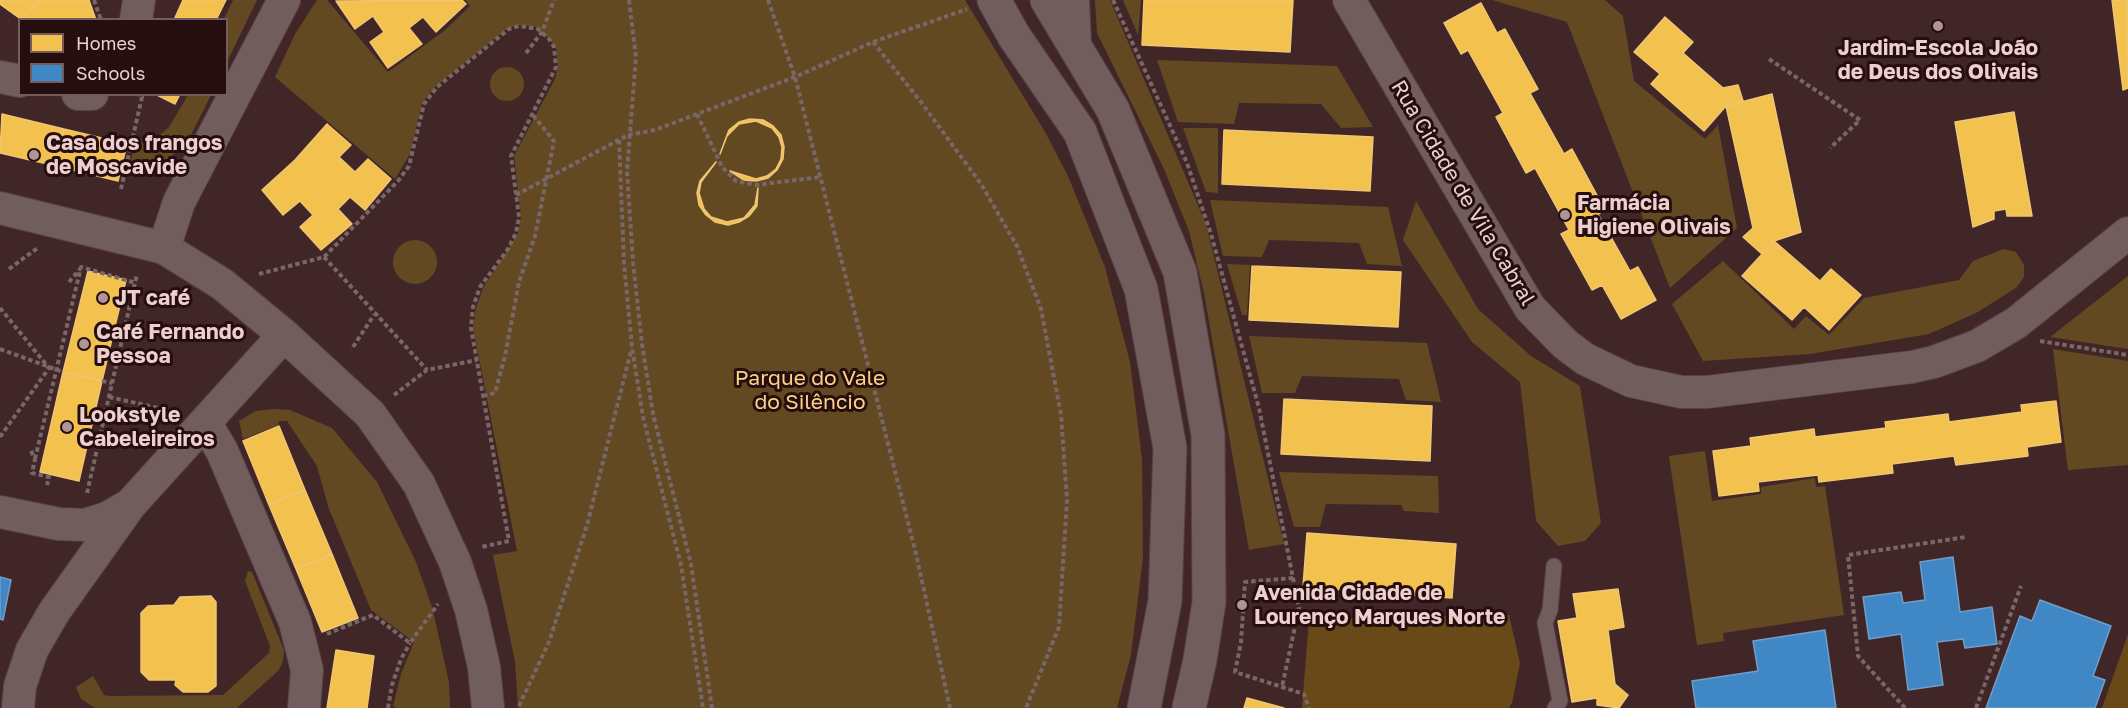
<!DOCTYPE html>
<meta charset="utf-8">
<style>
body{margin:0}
#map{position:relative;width:2128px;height:708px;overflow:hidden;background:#412628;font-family:"Golos Text",sans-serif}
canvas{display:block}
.legend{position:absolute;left:18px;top:18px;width:210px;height:78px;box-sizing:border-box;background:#240e0f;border:2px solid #755b5b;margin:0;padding:8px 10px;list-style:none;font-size:18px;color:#efcfce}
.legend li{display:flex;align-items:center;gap:12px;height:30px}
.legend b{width:30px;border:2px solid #755b5b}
</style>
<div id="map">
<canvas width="2128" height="708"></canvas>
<ul class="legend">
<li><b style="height:16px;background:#f2c14e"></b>Homes</li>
<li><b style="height:16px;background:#3f88c5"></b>Schools</li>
</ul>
</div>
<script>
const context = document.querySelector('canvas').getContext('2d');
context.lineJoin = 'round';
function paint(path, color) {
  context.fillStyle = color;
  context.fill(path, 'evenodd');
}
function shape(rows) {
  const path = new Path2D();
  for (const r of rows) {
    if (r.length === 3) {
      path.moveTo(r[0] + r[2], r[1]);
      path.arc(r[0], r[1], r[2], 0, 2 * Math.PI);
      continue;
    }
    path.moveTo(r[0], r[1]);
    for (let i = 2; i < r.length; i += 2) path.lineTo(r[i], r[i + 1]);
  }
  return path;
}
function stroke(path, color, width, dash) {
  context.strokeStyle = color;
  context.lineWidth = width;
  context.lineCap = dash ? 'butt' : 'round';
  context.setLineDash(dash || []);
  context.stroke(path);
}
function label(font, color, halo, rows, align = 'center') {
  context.font = font + ' "Golos Text",sans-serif';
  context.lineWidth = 6;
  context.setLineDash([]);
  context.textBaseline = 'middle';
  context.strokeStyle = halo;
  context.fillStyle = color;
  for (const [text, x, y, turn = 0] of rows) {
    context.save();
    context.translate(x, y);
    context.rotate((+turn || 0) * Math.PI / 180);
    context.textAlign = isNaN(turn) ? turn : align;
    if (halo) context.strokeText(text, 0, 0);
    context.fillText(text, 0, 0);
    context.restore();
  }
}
paint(shape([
 [233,0,257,0,227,62,226,20,224,19],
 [317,0,327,0,388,72,444,31,470,6,465,0,965,0,1045,132,1068,176,1105,267,1130,362,1142,459,1143,557,1131,655,1117,708,518,708,515,662,493,555,517,551,473,328,476,308,483,288,518,233,521,217,514,156,555,79,558,67,556,47,538,27,519,25,508,28,436,86,422,103,410,154,395,179,275,77,295,34],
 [1095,0,1110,0,1206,224,1284,544,1249,550,1204,293,1189,231,1164,169,1097,33],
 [1123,0,1141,0,1138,35],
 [1492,0,1605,0,1623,16,1634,81,1705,139,1718,125,1737,228,1670,288,1567,22],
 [1157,60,1337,66,1373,127,1341,128,1321,104,1239,103,1234,124,1178,122],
 [507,84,17],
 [188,95,211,95,188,141,169,158,156,163,130,164,135,143,142,139,155,139,169,127],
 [1183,128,1218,128,1218,193,1206,192],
 [1210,200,1388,207,1402,266,1367,264,1359,243,1269,240,1262,257,1223,256],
 [1416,201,1478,309,1531,356,1580,386,1601,523,1585,541,1558,546,1536,521,1520,382,1472,342,1403,240],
 [415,262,22],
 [2004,249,2016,252,2024,265,2024,277,2017,287,1978,312,1929,334,1810,354,1703,361,1672,304,1723,261,1794,329,1806,316,1829,335,1864,298,1959,280,1973,261],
 [1227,264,1250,265,1247,315,1242,315],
 [2128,276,2128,349,2050,337],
 [1249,336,1427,343,1441,402,1406,400,1399,379,1302,376,1295,393,1262,393],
 [2053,349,2128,361,2128,465,2068,470],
 [273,409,290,410,332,428,377,482,416,562,432,607,449,682,450,708,397,708,393,706,401,674,414,642,371,610,329,509,317,466,287,421,279,421,278,425,243,439,239,421,256,411],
 [1705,451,1712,501,1761,494,1761,487,1815,478,1816,487,1825,486,1844,615,1723,633,1724,641,1697,645,1669,456],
 [1279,472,1438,476,1439,513,1404,511,1401,505,1326,504,1320,527,1294,527],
 [248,571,252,572,284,650,283,661,279,670,237,708,95,708,81,699,76,687,93,676,104,695,109,696,223,695,269,653,270,646,245,581]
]), '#624922');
paint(shape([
 [1509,615,1520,663,1512,703,1509,708,1302,708,1309,619],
 [2128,634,2128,708,2102,708]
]), '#684917');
const homes = shape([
 [0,0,39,0,22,20,0,4,0,0],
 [39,0,89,0,96,20,22,20,39,0],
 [183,0,226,0,216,20,174,20,183,0],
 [462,0,466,4,436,32,423,17,409,28,422,44,388,68,370,42,384,32,373,16,355,29,336,1,462,0],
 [1144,0,1293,0,1290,52,1142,45,1144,0],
 [2112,0,2128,0,2128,88,2123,90,2112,0],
 [1481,3,1497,33,1505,29,1538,89,1530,93,1564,154,1572,149,1605,210,1598,214,1630,271,1638,267,1656,300,1621,319,1602,285,1592,290,1561,234,1569,230,1535,168,1526,173,1496,117,1503,113,1468,50,1461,54,1444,23,1481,3],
 [1665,17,1693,42,1683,53,1723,88,1738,85,1743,101,1726,106,1704,131,1651,84,1660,74,1634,52,1665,17],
 [155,94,180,94,175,104,155,94],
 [1772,94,1801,232,1774,241,1762,254,1743,237,1753,228,1726,106,1772,94],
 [2014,112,2032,216,2007,216,2006,209,1994,211,1994,219,1973,227,1955,122,2014,112],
 [2,114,64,129,56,166,0,153,2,114],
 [750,119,763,120,773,126,781,135,784,147,783,159,777,170,768,178,756,181,744,180,730,171,756,179,767,176,776,169,781,159,782,147,779,137,772,128,756,121,739,124,727,136,720,154,729,130,739,122,750,119],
 [327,124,351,145,339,157,355,172,368,159,391,179,365,210,350,197,338,209,352,224,321,250,300,227,313,215,300,201,283,215,262,190,295,160,327,124],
 [64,129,127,144,118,181,56,166,64,129],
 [1224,130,1373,137,1370,191,1222,184,1224,130],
 [716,162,701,182,699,193,704,209,711,217,727,222,744,218,755,205,758,188,757,206,749,216,739,222,728,225,715,222,706,215,699,205,697,193,700,181,716,162],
 [1774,241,1820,281,1831,269,1861,295,1829,330,1804,307,1792,320,1742,276,1774,241],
 [1252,266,1401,272,1398,327,1249,320,1252,266],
 [88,271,126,280,102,381,63,372,88,271],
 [63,372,102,381,79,481,40,472,63,372],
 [1284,399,1432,406,1430,461,1281,454,1284,399],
 [2056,401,2061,442,2027,447,2028,456,1956,465,1954,456,1892,464,1893,473,1819,482,1818,475,1758,482,1759,491,1719,496,1713,451,1751,446,1750,438,1814,429,1815,437,1886,428,1885,422,1948,414,1949,422,2022,412,2021,405,2056,401],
 [279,426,305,490,269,505,243,441,279,426],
 [305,490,332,554,296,569,269,505,305,490],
 [1307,533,1456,544,1452,598,1303,587,1307,533],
 [332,554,358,618,322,632,296,569,332,554],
 [1618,589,1624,627,1608,630,1615,684,1628,695,1619,708,1597,705,1597,698,1572,702,1558,621,1577,618,1573,594,1618,589],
 [211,596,216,602,216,686,208,692,183,692,175,685,176,680,149,680,141,672,141,613,148,606,174,605,180,597,211,596],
 [336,650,374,656,367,708,327,708,336,650],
 [1247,698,1284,708,1244,708,1247,698]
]);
paint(homes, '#f2c14e');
stroke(homes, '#f1c574', 1.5);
const schools = shape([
 [1953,557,1960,612,1992,607,1997,644,1965,648,1963,639,1937,642,1943,685,1908,690,1901,634,1869,639,1863,597,1901,592,1903,603,1925,600,1920,562,1953,557],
 [0,577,11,580,3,620,0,619,0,577],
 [2040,600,2111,626,2093,676,2105,680,2095,708,1986,708,2020,616,2032,621,2040,600],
 [1825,630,1836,708,1696,708,1692,681,1758,671,1753,641,1825,630]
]);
paint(schools, '#3f88c5');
stroke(schools, '#749dc8', 1.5);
const service = shape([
 [1554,566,1550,610,1545,623,1560,701,1555,708]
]);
const minor = shape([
 [1073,0,1075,43],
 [1349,0,1530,308,1565,344,1585,359,1631,381,1681,392,1707,392,1912,367,1934,362,1977,346,2016,323,2128,233],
 [136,20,139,0],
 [0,77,20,81],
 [78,94,92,94],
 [0,208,164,248,222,284,284,335,370,414,419,484,455,562,471,610,484,667,488,708],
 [164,248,179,202,284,0],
 [206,424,222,451,295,622,307,670,304,708],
 [0,512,59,524,85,525,107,518,130,505,284,335],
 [18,708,20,686,32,650,54,612,128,508]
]);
const tertiary = shape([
 [994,0,1014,36,1080,132,1141,289,1170,448,1165,601,1144,708],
 [1047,0,1113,110,1180,272,1208,435,1209,602,1200,660,1189,708]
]);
stroke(service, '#594243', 17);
stroke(minor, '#594243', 34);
stroke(tertiary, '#594243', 35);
stroke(shape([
 [94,0,101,20],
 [629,0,636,57,627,171,633,262,642,344,653,414,691,564,712,708],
 [768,0,795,77,916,554,950,708],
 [1113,0,1187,163,1211,234,1259,408,1299,608,1282,687],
 [873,42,921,102,981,184,1017,246,1041,309,1061,414,1067,500,1059,627,1026,708],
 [526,53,542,32,554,0],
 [1769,59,1860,120,1830,148],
 [697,114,722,167,736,181,756,185,820,177],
 [619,140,624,263,632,347,643,417,681,565,703,708],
 [121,189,142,97,138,94],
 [516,195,628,135,655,130,697,114,795,77,873,42,967,9],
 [324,257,427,370],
 [9,269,39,247],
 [259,274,324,257,398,181,409,166,424,104,437,87,509,29,519,26,538,29,549,39,554,47,556,67,511,156,519,217,516,233,508,249,480,287,473,307,471,328,509,541,481,547],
 [69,282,80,269],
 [0,308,49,368,0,437],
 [2040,341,2128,355],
 [353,347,374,315],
 [0,349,63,372],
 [102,381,112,383],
 [394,395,427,370,477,360],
 [483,396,495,393,505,356,519,282,535,236,554,141,532,114],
 [109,397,176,412],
 [31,451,35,459,32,473,49,477,47,485],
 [35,459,81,267,136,283],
 [87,493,137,274],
 [1293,578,1245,582,1241,642,1235,672,1304,694,1309,708],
 [327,634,373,615,410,643,438,604],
 [519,706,549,642,587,525,631,351],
 [388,708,392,685,401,659,410,643],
 [1905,708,1858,656,1848,555,1966,537],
 [1976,708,2021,586]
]), '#796667', 4, [4.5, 3]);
stroke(service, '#725d5e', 15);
stroke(minor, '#725d5e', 32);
stroke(tertiary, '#725d5e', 33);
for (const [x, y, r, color] of [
 [1938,26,6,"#b29494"],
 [34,155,6,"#b29494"],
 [1565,215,6,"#b29494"],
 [103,298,6,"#b29494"],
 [84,344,6,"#b29494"],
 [67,427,6,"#b29494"],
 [1242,605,6,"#b29494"]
]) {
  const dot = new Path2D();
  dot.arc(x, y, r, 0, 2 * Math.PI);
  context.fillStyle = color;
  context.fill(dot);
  stroke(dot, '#240e0f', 2);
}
label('bold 21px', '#efcfce', '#240e0f', [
 ["Jardim-Escola João",1938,48,"center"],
 ["de Deus dos Olivais",1938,72,"center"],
 ["Casa dos frangos",46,143],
 ["de Moscavide",46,167],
 ["Farmácia",1577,203],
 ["Higiene Olivais",1577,227],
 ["JT café",115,298],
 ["Café Fernando",96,332],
 ["Pessoa",96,356],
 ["Lookstyle",79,415],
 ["Cabeleireiros",79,439],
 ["Avenida Cidade de",1254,593],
 ["Lourenço Marques Norte",1254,617]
], 'left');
label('21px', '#efcfce', '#240e0f', [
 ["Rua Cidade de Vila Cabral",1463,193,59]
]);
label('21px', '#ffd184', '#240e0f', [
 ["Parque do Vale",810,378],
 ["do Silêncio",810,402]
]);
</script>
